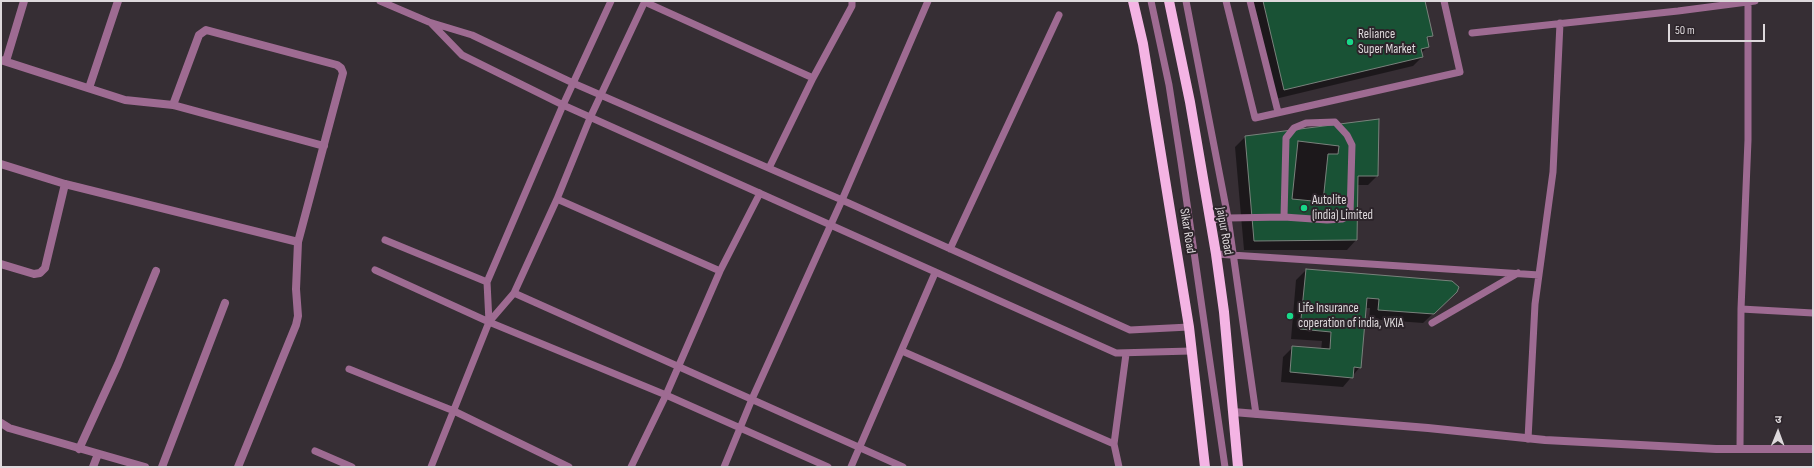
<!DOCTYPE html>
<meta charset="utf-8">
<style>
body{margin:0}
#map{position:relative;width:1814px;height:468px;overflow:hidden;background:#362e34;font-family:"Sofia Sans Condensed","Noto Sans Devanagari",sans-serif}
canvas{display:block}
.frame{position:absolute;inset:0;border:2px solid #ded9dc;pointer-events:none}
.north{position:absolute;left:1758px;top:412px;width:40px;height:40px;-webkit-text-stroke:3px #2c242a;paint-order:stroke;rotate:1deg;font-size:11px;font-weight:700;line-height:16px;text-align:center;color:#ded9dc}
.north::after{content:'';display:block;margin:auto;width:14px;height:18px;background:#ded9dc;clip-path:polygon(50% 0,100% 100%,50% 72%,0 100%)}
.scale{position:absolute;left:1668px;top:24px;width:97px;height:18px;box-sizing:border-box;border:2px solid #ded9dc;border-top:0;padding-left:5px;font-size:12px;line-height:14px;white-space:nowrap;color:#ded9dc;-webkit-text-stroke:3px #2c242a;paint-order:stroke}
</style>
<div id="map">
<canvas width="1814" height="468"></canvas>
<div class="frame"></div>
<div class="north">उ</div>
<div class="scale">50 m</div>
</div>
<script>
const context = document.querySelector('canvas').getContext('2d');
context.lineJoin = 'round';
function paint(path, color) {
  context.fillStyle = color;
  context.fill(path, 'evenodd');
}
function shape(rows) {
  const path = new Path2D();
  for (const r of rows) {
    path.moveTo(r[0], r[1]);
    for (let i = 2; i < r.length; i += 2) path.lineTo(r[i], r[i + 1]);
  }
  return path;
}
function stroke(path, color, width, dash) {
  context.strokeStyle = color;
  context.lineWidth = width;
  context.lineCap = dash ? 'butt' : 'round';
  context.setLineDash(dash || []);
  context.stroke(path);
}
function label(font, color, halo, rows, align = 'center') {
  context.font = font + ' "Sofia Sans Condensed",sans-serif';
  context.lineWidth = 4;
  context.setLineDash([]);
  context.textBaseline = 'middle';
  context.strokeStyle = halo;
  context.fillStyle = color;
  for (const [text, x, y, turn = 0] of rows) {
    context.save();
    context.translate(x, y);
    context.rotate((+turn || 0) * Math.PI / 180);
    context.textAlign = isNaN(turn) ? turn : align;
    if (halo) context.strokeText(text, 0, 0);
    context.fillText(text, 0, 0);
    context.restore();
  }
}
paint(shape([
 [1251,1,1424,1,1432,35,1426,41,1428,47,1421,53,1422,57,1413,66,1275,99],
 [1378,120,1377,176,1368,185,1357,185,1356,240,1347,250,1244,250,1235,147,1245,137],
 [1306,270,1456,292,1423,323,1369,319,1370,308,1365,308,1360,367,1343,387,1281,382,1283,357,1293,347,1321,350,1322,341,1291,339,1296,280]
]), '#0007');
const building = shape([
 [1263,1,1425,1,1433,36,1427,37,1429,47,1421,49,1423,57,1284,90,1263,1],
 [1379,119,1378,176,1358,176,1357,240,1254,241,1245,136,1379,119],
 [1298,141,1339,146,1338,154,1328,154,1323,202,1292,199,1298,141],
 [1306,269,1452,281,1459,287,1457,292,1434,314,1378,310,1379,299,1367,298,1361,368,1354,367,1353,378,1290,372,1292,346,1330,349,1331,332,1300,329,1306,269]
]);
paint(building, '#195235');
stroke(building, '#79827c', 1);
stroke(shape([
 [380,1,429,22,472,35,573,83,842,200,1130,330,1189,327],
 [1151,1,1169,85,1181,162,1225,467],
 [1186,1,1228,218,1256,414],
 [1226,1,1255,118,1460,72,1444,1],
 [1250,1,1278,112],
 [645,2,813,78],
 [431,23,462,55,563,105,1116,353,1191,351],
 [1472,33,1678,11,1755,1],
 [769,168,813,78,852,6,852,1],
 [557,199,720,271],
 [1210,220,1228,218,1284,217,1327,220,1342,219,1350,215,1352,145,1347,135,1335,122,1306,123,1294,128,1286,138,1284,217],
 [385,240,487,282],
 [950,249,1059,15],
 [1216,254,1539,275],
 [375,270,489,322,666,395,828,467],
 [514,293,903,467],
 [1741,309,1813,313],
 [489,322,487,282,563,105,611,1],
 [1432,323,1518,273],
 [902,351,1114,444],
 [349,369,454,411,569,467],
 [1528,439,1535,304,1553,172,1560,23],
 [1740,449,1741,309,1748,140,1748,2],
 [315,451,352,467],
 [431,467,489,322,514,293,557,199,590,118,645,1],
 [631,467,666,395,720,271,760,193],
 [724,467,752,399,842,200,928,1],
 [851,467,935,273],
 [1119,467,1114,444,1126,354]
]), '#9e6b92', 7);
stroke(shape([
 [1,60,125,100,173,105,324,146],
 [6,61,24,1],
 [89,88,118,1],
 [173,105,199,35,206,30,337,65,341,68,343,73,298,242,296,289,298,316,296,325,238,467],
 [1,164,65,184,298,242],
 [1,264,34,274,40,273,45,268,65,184],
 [1,423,9,428,145,467],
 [79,449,118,364,156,271],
 [93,467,98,454],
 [162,467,225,303]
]), '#9e6b92', 8);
stroke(shape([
 [1233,412,1428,428,1545,440,1716,449,1813,449]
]), '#9e6b92', 8);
stroke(shape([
 [1133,1,1143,44,1189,327,1205,467],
 [1169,1,1190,102,1216,254,1224,312,1238,467]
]), '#f4b4e4', 10);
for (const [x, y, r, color] of [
 [1350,42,4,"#18d989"],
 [1304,208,4,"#18d989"],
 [1290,316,4,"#18d989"]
]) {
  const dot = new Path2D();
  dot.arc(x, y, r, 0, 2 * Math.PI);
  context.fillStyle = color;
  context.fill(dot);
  stroke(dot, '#2c242a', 1.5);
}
label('13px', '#ded9dc', '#2c242a', [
 ["Reliance",1358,35],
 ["Super Market",1358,50],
 ["Autolite",1312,201],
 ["(india) Limited",1312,216],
 ["Life Insurance",1298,309],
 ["coperation of india, VKIA",1298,324]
], 'left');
label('13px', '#ded9dc', '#2c242a', [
 ["Sikar Road",1187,231,81],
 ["Jaipur Road",1224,231,80]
]);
</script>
